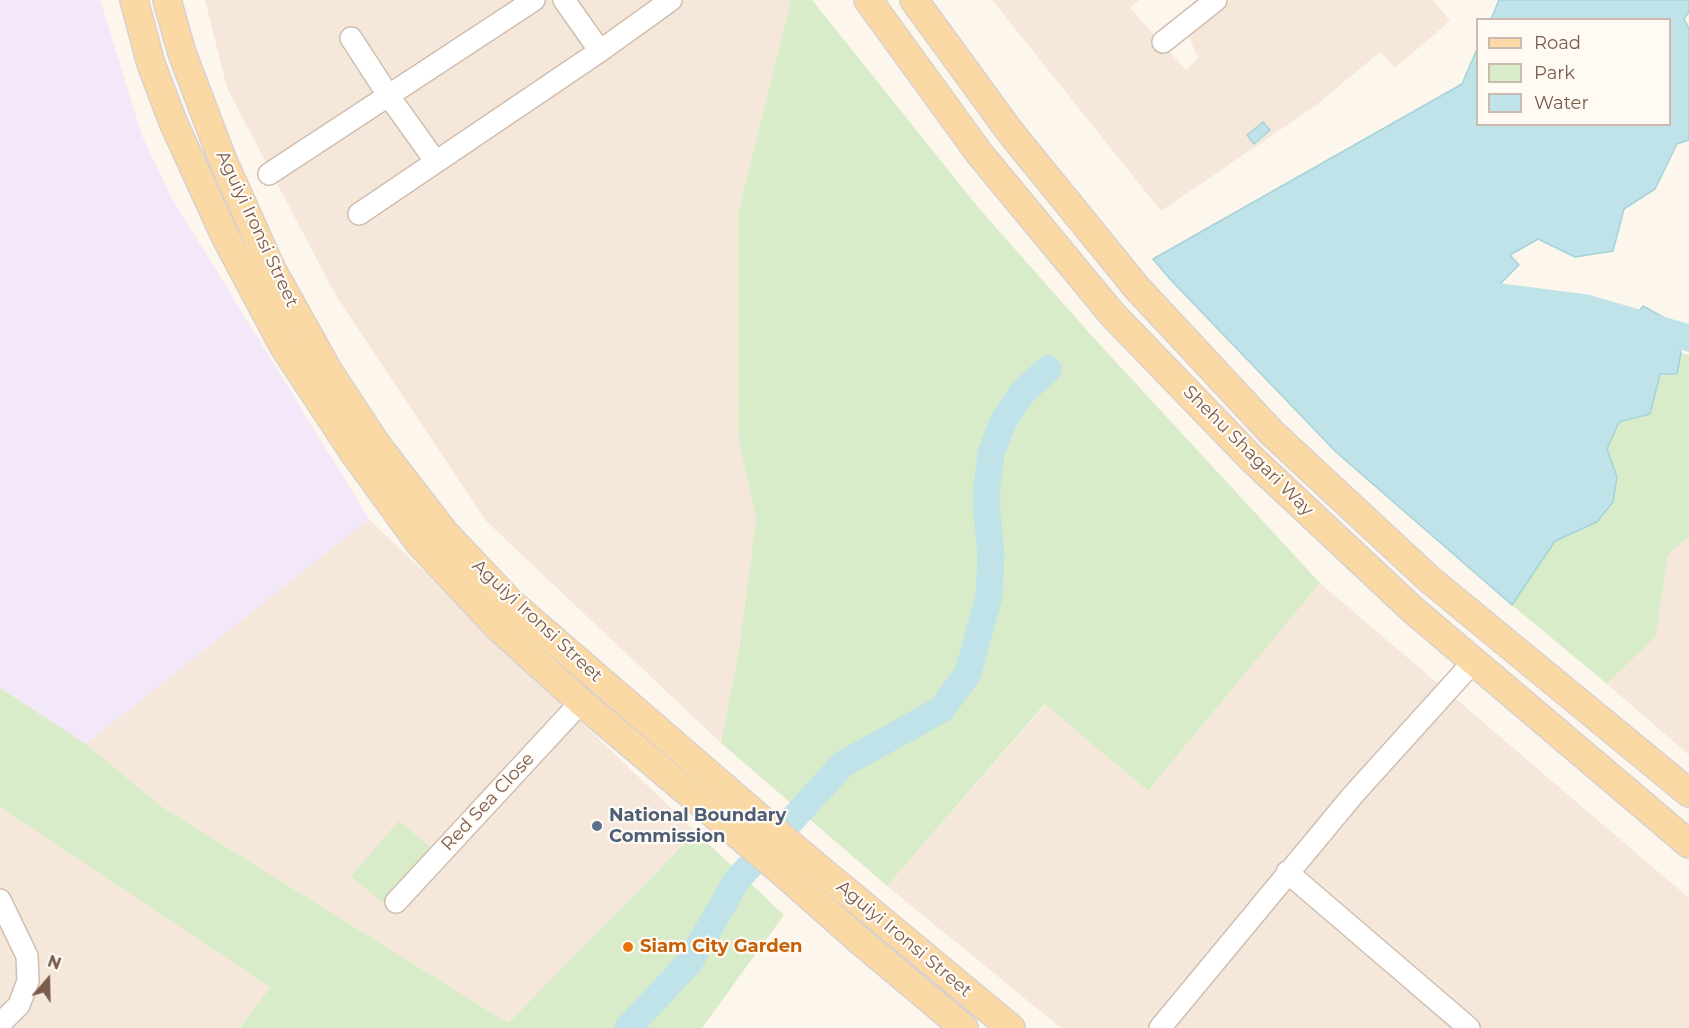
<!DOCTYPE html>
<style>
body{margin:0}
#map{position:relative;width:1689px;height:1028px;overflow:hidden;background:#fdf6ec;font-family:Montserrat,sans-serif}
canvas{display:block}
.legend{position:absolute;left:1476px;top:18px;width:195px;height:108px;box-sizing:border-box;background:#fffaf3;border:2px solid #cabbb1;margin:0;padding:8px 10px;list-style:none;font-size:18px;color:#7a5c4d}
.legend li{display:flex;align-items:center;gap:12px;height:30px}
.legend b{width:30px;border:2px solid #cabbb1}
.north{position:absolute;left:18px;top:950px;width:60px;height:60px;-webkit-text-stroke:4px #fffaf3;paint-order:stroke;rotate:20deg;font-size:16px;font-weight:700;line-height:24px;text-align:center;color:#7a5c4d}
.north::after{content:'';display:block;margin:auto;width:21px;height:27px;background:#7a5c4d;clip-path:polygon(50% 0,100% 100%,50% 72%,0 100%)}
</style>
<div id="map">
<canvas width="1689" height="1028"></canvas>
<ul class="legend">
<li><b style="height:8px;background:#fbd9a5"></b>Road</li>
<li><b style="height:16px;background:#d8ecc9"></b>Park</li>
<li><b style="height:16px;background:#bfe3e8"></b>Water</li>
</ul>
<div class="north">N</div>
</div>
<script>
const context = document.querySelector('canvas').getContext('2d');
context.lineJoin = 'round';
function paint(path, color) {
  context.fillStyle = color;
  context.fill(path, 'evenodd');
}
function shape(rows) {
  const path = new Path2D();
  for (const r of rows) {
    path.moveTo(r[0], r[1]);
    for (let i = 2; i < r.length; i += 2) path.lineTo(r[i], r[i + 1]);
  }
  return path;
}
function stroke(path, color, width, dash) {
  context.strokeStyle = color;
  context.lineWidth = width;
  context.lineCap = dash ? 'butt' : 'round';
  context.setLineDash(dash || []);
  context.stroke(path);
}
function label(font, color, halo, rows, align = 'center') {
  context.font = font + ' Montserrat,sans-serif';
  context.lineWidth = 4.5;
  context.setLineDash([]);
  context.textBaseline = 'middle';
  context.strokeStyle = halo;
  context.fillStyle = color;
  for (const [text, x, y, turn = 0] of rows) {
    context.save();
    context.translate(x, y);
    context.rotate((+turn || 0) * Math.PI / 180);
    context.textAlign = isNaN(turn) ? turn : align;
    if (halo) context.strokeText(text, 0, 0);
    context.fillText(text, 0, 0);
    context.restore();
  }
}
paint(shape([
 [0,0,100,0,142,136,171,197,369,519,696,832,508,1023,161,806,86,744,0,688],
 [205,0,791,0,738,213,739,442,756,519,739,650,721,743,486,521,335,294,227,88],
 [992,0,1139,0,1130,8,1186,70,1198,58,1188,35,1231,0,1433,0,1450,21,1395,68,1380,52,1315,106,1161,211],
 [1689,537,1689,755,1607,684,1656,636,1668,555],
 [1320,583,1689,898,1689,1028,1061,1028,887,886,1046,704,1148,791],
 [0,807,270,987,240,1028,0,1028]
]), '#f5e8da');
paint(shape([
 [0,0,100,0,142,136,171,197,369,519,86,744,0,688]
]), '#f3e8fa');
paint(shape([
 [791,0,812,0,977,206,1091,335,1320,583,1148,791,1045,704,887,886,721,743,739,650,756,519,739,442,738,213],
 [1681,353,1689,355,1689,537,1668,555,1656,636,1607,684,1512,605,1555,541,1597,522,1617,477,1607,449,1619,421,1650,414,1660,374,1677,374],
 [0,688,86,744,161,806,508,1023,696,832,784,915,702,1028,240,1028,270,987,0,807],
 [399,821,431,848,383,903,351,876]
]), '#d8ecc9');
const water = shape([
 [1499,0,1689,0,1689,12,1684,19,1689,28,1689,140,1677,144,1655,189,1624,209,1613,251,1575,257,1538,239,1510,255,1519,265,1501,283,1516,306,1533,314,1551,296,1600,312,1628,326,1643,306,1672,322,1681,353,1677,374,1660,374,1650,414,1619,422,1607,449,1617,477,1613,502,1597,522,1555,541,1512,605,1336,452,1169,278,1153,259,1462,84,1477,49,1478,124,1670,124,1670,20,1491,19,1499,0],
 [1263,122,1270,130,1254,144,1247,135,1263,122]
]);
paint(water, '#bfe3e8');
stroke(water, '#a5d3da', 1.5);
stroke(shape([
 [1477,297,1485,295,1586,308,1689,338],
 [628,1028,689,963,737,880,843,764,942,709,968,673,989,596,991,556,987,513,987,486,991,453,1004,420,1022,393,1048,369]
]), '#bfe3e8', 27);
const minor = shape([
 [564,0,600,51],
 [351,38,388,95,436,162],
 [1163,42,1216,0],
 [269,174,534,0],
 [359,214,600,51,671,0],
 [1287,872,1469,1028],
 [0,900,27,956,28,981,19,1005,0,1024],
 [396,902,581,702],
 [1160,1028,1353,795,1474,661]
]);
const major = shape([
 [134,0,151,64,173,122,225,236,284,347,354,453,420,544,499,628,581,702,781,871,859,940,964,1028],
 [167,0,182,53,223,161,271,268,329,372,377,445,444,532,511,603,798,851,1011,1028],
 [868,0,979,153,1112,314,1253,460,1413,610,1689,844],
 [914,0,1011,133,1137,288,1272,433,1429,579,1689,793]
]);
stroke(minor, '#d1beb0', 24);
stroke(major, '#dad1cd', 30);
stroke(minor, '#fff', 21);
stroke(major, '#fbd9a5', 27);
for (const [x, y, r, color] of [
 [597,826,6,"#5c6f8a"],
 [628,947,6,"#e8710a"]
]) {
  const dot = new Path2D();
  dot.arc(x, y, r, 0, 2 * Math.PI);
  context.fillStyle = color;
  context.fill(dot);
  stroke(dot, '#fffaf3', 2);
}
label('18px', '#7a5c4d', '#fffaf3', [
 ["Aguiyi Ironsi Street",257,229,65],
 ["Shehu Shagari Way",1248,451,45],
 ["Aguiyi Ironsi Street",537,621,43],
 ["Red Sea Close",488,802,-47],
 ["Aguiyi Ironsi Street",904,939,40]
]);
label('bold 18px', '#4e5e75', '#fffaf3', [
 ["National Boundary",609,816],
 ["Commission",609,837]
], 'left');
label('bold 18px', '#c56008', '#fffaf3', [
 ["Siam City Garden",640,947]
], 'left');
</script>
